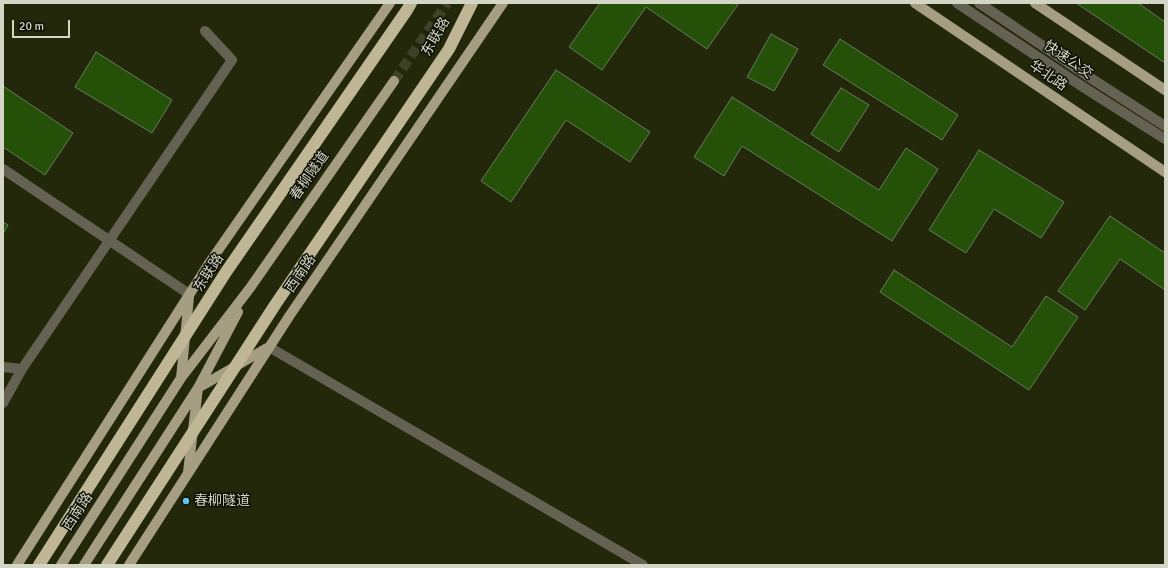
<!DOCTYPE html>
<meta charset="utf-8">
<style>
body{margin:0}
#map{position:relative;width:1168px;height:568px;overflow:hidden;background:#24280b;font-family:Signika,sans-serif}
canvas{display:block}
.frame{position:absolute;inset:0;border:4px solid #d3d6c5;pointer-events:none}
.scale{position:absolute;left:12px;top:20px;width:58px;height:18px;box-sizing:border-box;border:2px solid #d3d6c5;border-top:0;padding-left:5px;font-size:12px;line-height:14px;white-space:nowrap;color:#d3d6c5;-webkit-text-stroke:3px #0e0f05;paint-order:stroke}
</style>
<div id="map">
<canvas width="1168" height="568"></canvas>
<div class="frame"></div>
<div class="scale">20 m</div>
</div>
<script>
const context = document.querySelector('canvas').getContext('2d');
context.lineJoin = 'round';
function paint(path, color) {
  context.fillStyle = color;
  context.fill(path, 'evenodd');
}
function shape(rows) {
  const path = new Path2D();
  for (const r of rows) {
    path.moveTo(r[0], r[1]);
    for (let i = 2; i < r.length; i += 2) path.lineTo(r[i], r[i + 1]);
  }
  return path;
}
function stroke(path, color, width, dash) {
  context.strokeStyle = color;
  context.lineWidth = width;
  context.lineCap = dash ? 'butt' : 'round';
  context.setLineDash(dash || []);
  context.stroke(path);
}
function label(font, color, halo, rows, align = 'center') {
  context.font = font + ' Signika,"Noto Sans SC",sans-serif';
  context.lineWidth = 3;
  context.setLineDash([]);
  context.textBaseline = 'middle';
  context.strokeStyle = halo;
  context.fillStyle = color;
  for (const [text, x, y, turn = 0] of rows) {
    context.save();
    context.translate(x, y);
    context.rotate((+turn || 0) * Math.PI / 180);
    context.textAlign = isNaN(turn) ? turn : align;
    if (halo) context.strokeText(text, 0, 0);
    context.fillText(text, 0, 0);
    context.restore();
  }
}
const building = shape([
 [600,3,739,3,707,49,646,7,602,70,569,47,600,3],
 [1076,3,1138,3,1165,22,1165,63,1076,3],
 [771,34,798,49,774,91,747,77,771,34],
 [840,39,958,115,942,140,823,65,840,39],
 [96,52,172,100,152,133,75,87,96,52],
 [556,70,650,132,630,162,566,120,511,202,481,181,556,70],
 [3,86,73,133,45,175,3,147,3,86],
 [841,88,869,105,839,152,811,134,841,88],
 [732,97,879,190,906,148,938,169,892,241,742,146,724,176,694,157,732,97],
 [979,150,1064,202,1041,238,994,209,966,253,929,230,979,150],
 [1110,216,1165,253,1165,290,1120,259,1085,310,1058,291,1110,216],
 [3,222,8,225,3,234,3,222],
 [894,270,1012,347,1046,296,1078,317,1029,390,880,292,894,270]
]);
paint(building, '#245107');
stroke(building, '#677a5f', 1);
stroke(shape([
 [394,81,447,3]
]), '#3e4227', 10, [10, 5]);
stroke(shape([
 [957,3,1083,87,1165,139],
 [979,3,1089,77,1165,126],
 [3,169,189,294],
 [269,347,643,565],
 [3,367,22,369],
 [3,403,22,369,232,60,205,31]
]), '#656254', 10);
stroke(shape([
 [915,3,1165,172],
 [1035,3,1165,90],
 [181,378,189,297],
 [188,472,198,388,267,348],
 [17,565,210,262,390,3],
 [61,565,181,378,250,288,394,81],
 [84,565,198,388,238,312],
 [129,565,290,315,503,3]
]), '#a69e83', 10);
stroke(shape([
 [39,565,226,272,407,10,411,3],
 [107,565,275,305,449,49,472,3]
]), '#bfb695', 12);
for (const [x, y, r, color] of [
 [186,501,4,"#5cc7e8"]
]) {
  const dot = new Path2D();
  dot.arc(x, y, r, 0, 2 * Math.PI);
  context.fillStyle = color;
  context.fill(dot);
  stroke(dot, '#0e0f05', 1.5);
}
label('14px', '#d3d6c5', '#0e0f05', [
 ["东联路",436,37,-60],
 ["快速公交",1068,60,34],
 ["华北路",1048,76,34],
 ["春柳隧道",310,176,-55],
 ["东联路",209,273,-57],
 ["西南路",301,274,-56],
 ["西南路",78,512,-57]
]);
label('14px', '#d3d6c5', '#0e0f05', [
 ["春柳隧道",194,501]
], 'left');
</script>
